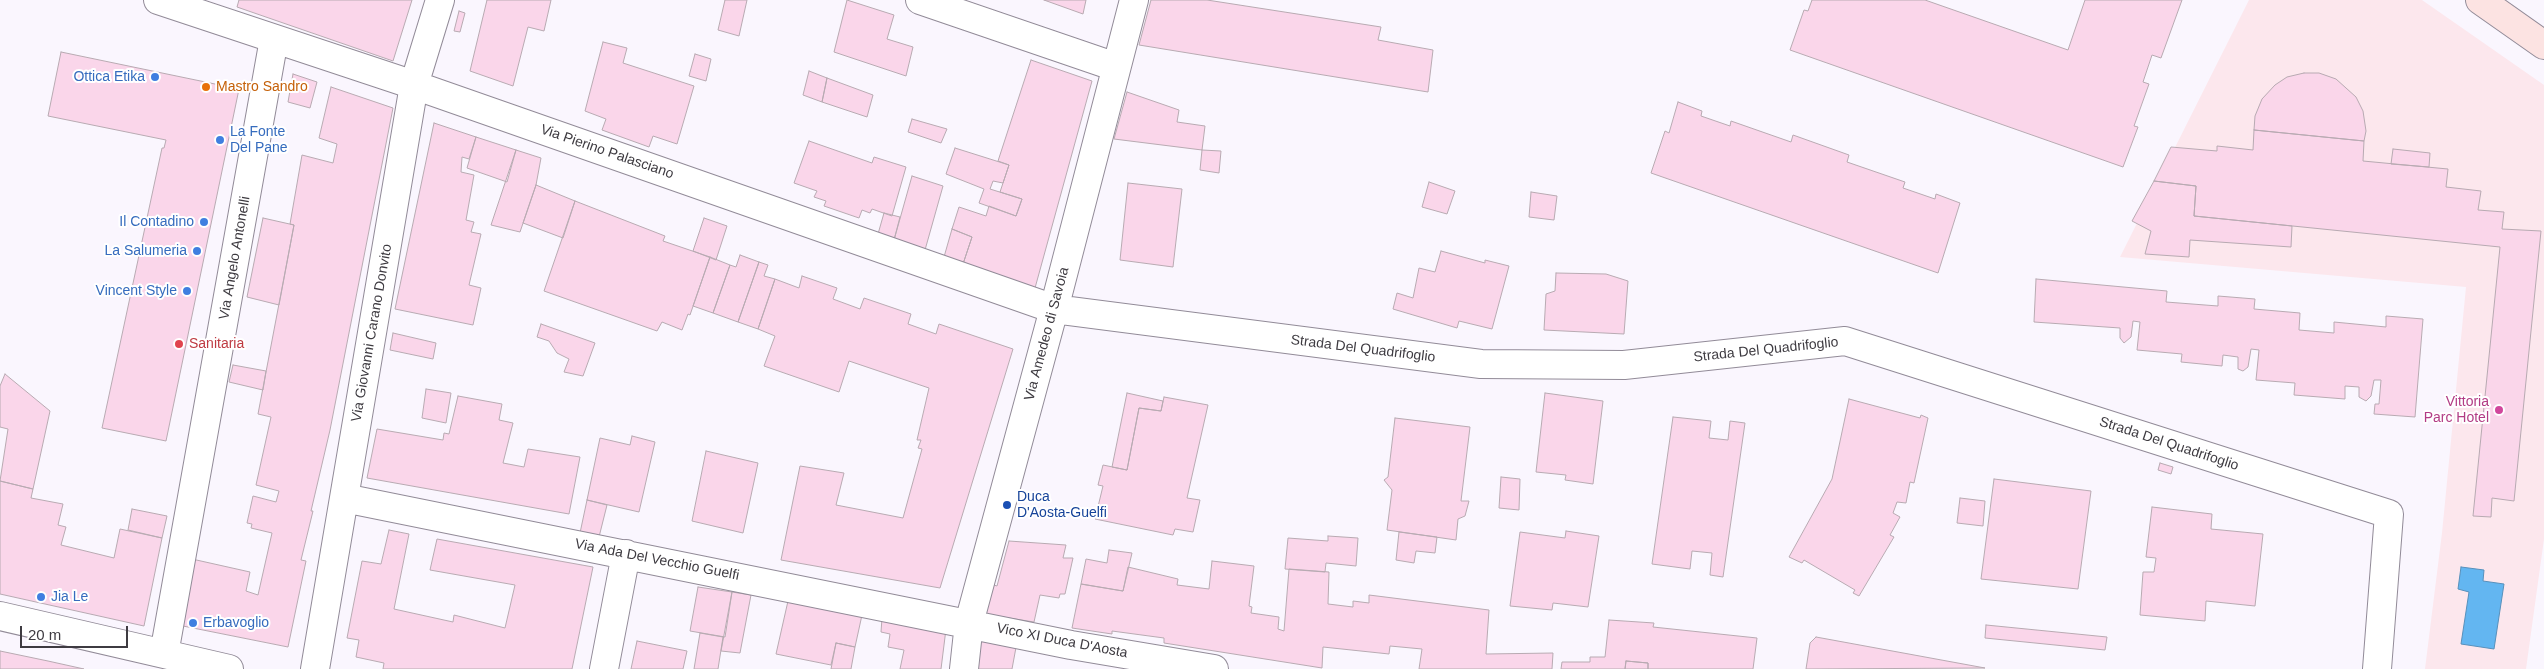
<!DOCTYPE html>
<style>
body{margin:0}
#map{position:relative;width:2544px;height:669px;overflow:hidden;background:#faf6fe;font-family:Arial,sans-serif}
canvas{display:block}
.scale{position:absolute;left:20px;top:626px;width:108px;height:22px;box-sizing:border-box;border:2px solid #3e3b41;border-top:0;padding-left:6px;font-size:15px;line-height:18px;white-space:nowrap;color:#3e3b41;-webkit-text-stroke:4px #fff;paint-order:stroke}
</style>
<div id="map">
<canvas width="2544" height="669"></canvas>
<div class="scale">20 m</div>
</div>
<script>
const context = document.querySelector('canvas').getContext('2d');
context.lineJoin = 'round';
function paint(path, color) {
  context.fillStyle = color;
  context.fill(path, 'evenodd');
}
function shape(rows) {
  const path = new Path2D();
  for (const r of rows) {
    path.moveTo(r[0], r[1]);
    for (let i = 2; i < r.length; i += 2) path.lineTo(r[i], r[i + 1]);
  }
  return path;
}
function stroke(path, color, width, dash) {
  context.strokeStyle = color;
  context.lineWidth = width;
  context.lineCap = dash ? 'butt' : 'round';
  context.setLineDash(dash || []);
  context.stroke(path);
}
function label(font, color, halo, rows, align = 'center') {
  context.font = font + ' Arial,sans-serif';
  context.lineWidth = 4;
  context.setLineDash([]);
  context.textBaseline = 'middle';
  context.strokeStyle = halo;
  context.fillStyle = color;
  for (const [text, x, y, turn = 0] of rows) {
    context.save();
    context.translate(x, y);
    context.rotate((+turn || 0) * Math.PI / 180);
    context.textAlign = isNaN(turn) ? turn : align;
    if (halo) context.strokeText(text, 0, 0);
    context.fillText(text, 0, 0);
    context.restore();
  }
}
paint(shape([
 [2249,0,2422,0,2544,85,2544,539,2526,669,2425,669,2442,533,2466,287,2120,257]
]), '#fce7ed');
const water = shape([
 [2461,567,2484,570,2483,581,2504,584,2494,649,2461,644,2469,592,2458,589,2461,567]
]);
paint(water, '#63b6f1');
stroke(water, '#5891bc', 1);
const building = shape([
 [239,0,412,0,393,61,237,7,239,0],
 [487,0,551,0,544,31,528,27,513,86,470,71,487,0],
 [725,0,747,0,739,36,718,30,725,0],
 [847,0,894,15,887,39,913,47,906,76,834,52,847,0],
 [1044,0,1086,0,1083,14,1044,0],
 [1151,0,1207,0,1381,27,1378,40,1433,50,1428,92,1139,45,1151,0],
 [1812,0,1925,0,2068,50,2085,0,2182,0,2161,58,2152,55,2143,82,2149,84,2134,126,2138,127,2123,167,1790,50,1804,10,1808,11,1812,0],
 [459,11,465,13,460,32,454,31,459,11],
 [603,42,627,48,623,63,694,86,677,144,653,136,649,147,602,130,606,119,585,111,603,42],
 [61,52,239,89,166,441,102,428,162,148,164,148,166,140,48,116,61,52],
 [695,54,711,59,706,81,689,76,695,54],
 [1031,60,1092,81,1035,288,963,264,972,237,952,229,959,207,986,216,989,206,1016,216,1022,199,1000,192,1009,165,998,161,1031,60],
 [809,71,827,78,822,102,803,95,809,71],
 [2304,73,2319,73,2336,79,2356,97,2363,111,2366,131,2364,141,2254,130,2255,116,2262,99,2275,85,2287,77,2304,73],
 [293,74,317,82,310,108,288,102,293,74],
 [827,78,873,95,867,117,822,102,827,78],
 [331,87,393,108,330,430,311,511,313,511,301,560,306,561,288,647,178,625,192,559,250,572,246,591,258,595,272,533,251,528,252,524,247,523,253,496,276,502,279,491,256,485,271,417,258,414,294,225,290,224,302,155,333,163,337,144,319,138,331,87],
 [1127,92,1179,110,1177,122,1205,126,1202,150,1114,139,1127,92],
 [1678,102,1702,111,1701,116,1730,126,1731,121,1791,142,1793,135,1849,155,1847,162,1905,182,1903,188,1935,199,1936,194,1960,203,1938,273,1651,173,1665,131,1669,133,1678,102],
 [912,119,947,129,941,143,908,132,912,119],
 [434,123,476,137,469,159,462,157,461,172,474,175,466,220,474,222,471,232,481,234,469,285,481,288,473,325,395,309,434,123],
 [2254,130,2364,141,2363,161,2448,169,2446,187,2481,191,2478,210,2504,212,2502,229,2541,231,2514,501,2492,498,2491,517,2473,516,2500,247,2194,216,2196,186,2154,181,2171,147,2217,151,2217,146,2253,150,2254,130],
 [476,137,516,150,507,182,467,168,476,137],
 [809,141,872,163,874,157,906,167,892,216,872,209,870,213,862,210,859,218,824,206,826,201,814,197,817,191,794,183,809,141],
 [955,148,1009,165,1003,183,993,181,990,189,1022,199,1016,216,979,203,984,189,946,174,955,148],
 [2393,149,2430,153,2429,167,2391,164,2393,149],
 [516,150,541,158,536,185,520,232,491,225,516,150],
 [1202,150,1221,151,1219,173,1200,170,1202,150],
 [912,176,943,186,925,250,894,240,912,176],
 [2154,181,2196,186,2194,216,2292,226,2291,247,2190,240,2189,257,2145,254,2151,231,2132,221,2154,181],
 [1429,182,1455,191,1447,214,1422,207,1429,182],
 [1128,183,1182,189,1173,267,1120,260,1128,183],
 [536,185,575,201,563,238,523,223,536,185],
 [1531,192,1557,196,1554,220,1529,217,1531,192],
 [575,201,665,236,663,241,710,257,690,315,688,314,682,330,662,322,657,331,544,291,575,201],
 [884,213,900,217,894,240,878,234,884,213],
 [263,218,294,225,279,305,247,297,263,218],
 [704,218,727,226,716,260,693,251,704,218],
 [952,229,972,237,963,264,944,257,952,229],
 [1441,251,1485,263,1485,260,1509,266,1492,329,1459,321,1457,328,1393,309,1397,293,1413,298,1419,268,1435,272,1441,251],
 [740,255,759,262,738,322,713,313,730,265,736,267,740,255],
 [710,257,730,265,713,313,693,306,710,257],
 [759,262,768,265,764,276,775,279,758,329,738,322,759,262],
 [1556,273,1606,274,1628,281,1624,334,1544,330,1546,294,1555,291,1556,273],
 [802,276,837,288,833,299,860,309,864,298,911,314,908,324,936,334,939,324,1013,349,940,588,781,560,800,466,844,473,836,505,903,518,922,449,918,448,921,440,917,440,929,388,849,361,839,392,764,366,775,336,758,329,775,279,799,288,802,276],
 [2036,279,2167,291,2166,302,2218,306,2218,296,2255,299,2254,309,2300,313,2299,330,2334,333,2334,322,2386,327,2386,316,2423,319,2415,417,2374,414,2375,404,2379,404,2381,380,2374,380,2371,396,2366,401,2359,397,2359,387,2345,386,2345,399,2294,395,2295,383,2256,380,2259,350,2251,349,2248,367,2243,371,2238,369,2238,357,2223,355,2222,366,2181,362,2182,354,2137,350,2140,322,2133,321,2131,337,2124,343,2120,338,2120,328,2034,322,2036,279],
 [541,324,595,343,583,376,564,372,569,359,557,353,549,341,537,337,541,324],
 [393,333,436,343,433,359,390,350,393,333],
 [233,365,266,371,263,390,229,382,233,365],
 [5,374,50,411,33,489,0,481,8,429,0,427,0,386,5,374],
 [426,389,451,393,446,423,422,418,426,389],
 [1127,393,1163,401,1161,411,1139,408,1127,470,1112,467,1127,393],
 [1545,393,1603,401,1593,484,1565,480,1566,475,1536,472,1545,393],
 [458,396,502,404,499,420,513,423,503,463,524,467,528,449,580,457,569,514,367,478,377,429,443,440,444,433,449,434,458,396],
 [1164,397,1208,405,1187,498,1200,500,1193,532,1175,529,1173,535,1095,519,1103,486,1098,485,1103,465,1127,470,1139,408,1161,411,1164,397],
 [1849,399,1920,418,1921,415,1928,418,1914,483,1910,482,1906,503,1897,502,1893,513,1900,517,1890,535,1894,537,1859,596,1853,593,1855,590,1804,560,1802,563,1789,557,1832,479,1849,399],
 [1673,417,1711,421,1709,438,1728,440,1730,421,1745,423,1723,577,1710,575,1712,553,1692,551,1690,569,1652,564,1673,417],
 [1395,418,1470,427,1461,501,1469,501,1465,516,1458,519,1456,540,1387,530,1392,490,1384,480,1388,477,1395,418],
 [632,436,655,442,639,512,587,500,600,438,630,445,632,436],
 [706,451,758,463,743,533,692,521,706,451],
 [2160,463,2173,467,2171,474,2158,470,2160,463],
 [1501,477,1520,479,1519,510,1499,508,1501,477],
 [1994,479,2091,491,2078,589,1981,579,1994,479],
 [0,481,33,489,31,498,63,504,58,525,66,527,61,545,114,558,120,529,162,538,144,626,0,594,0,481],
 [1960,498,1985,501,1983,526,1957,523,1960,498],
 [587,500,607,505,599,537,580,533,587,500],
 [2152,507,2212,514,2211,529,2263,534,2255,606,2206,601,2205,621,2140,615,2143,572,2154,572,2156,558,2146,557,2152,507],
 [132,509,167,516,162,538,128,530,132,509],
 [389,530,409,534,394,609,453,622,454,615,505,628,515,585,430,570,437,539,593,567,572,669,383,669,384,663,356,657,359,640,347,638,362,561,381,564,389,530],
 [1566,531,1599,536,1588,607,1553,603,1552,610,1510,606,1520,532,1565,538,1566,531],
 [1399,532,1437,537,1435,553,1416,551,1414,563,1396,560,1399,532],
 [1328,536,1358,538,1356,566,1326,563,1325,572,1285,569,1288,538,1328,541,1328,536],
 [1009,541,1066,545,1063,558,1073,558,1065,594,1060,594,1059,598,1040,595,1034,622,984,614,991,584,997,586,1009,541],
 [1109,550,1132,553,1123,591,1081,584,1086,559,1107,563,1109,550],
 [1212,561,1254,566,1249,606,1252,607,1251,613,1279,617,1278,629,1284,631,1289,569,1329,572,1328,604,1353,607,1353,601,1369,603,1369,595,1489,610,1486,654,1553,653,1552,669,1419,669,1422,649,1390,646,1389,654,1323,647,1322,668,1164,643,1164,638,1112,631,1112,634,1072,628,1081,584,1123,591,1128,567,1178,579,1177,585,1209,589,1212,561],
 [698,587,732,592,725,637,690,631,698,587],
 [732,592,751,595,740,653,721,651,732,592],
 [788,601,862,615,855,647,836,643,831,665,776,654,788,601],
 [882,618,946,629,941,669,900,669,904,650,888,647,890,634,881,632,882,618],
 [1609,620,1654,623,1653,627,1757,638,1753,669,1648,669,1648,663,1626,661,1625,669,1561,669,1562,662,1590,662,1590,657,1605,657,1609,620],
 [1986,625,2107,637,2105,650,1985,638,1986,625],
 [700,633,723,637,718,669,694,669,700,633],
 [979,635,1017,642,1012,669,974,669,979,635],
 [1816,637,1985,668,1806,669,1810,643,1816,637],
 [637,641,687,651,683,669,631,669,637,641],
 [836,643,855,647,851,669,831,669,836,643],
 [0,651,48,661,84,669,0,669,0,651],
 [1626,661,1648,663,1648,669,1625,669,1626,661]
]);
paint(building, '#fad6ea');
stroke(building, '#b8aab2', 1);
const street = shape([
 [158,0,414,85,1054,309,1481,364,1624,365,1845,341,2389,514,2377,669],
 [920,0,1116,67],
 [344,498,1071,645,1214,669],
 [0,616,229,669],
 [164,654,274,39],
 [315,669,414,85,440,0],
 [604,669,626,554],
 [964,669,969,623,1054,309,1134,0]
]);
const secondary = shape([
 [2480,0,2544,45]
]);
stroke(street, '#928b98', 30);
stroke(secondary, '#928b98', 30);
stroke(street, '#fff', 28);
stroke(secondary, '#fce3e2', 28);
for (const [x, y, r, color] of [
 [155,77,5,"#3f7fe0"],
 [206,87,5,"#e8710a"],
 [220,140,5,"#3f7fe0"],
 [204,222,5,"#3f7fe0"],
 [197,251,5,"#3f7fe0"],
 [187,291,5,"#3f7fe0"],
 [179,344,5,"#e0444e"],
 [2499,410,5,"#d1479c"],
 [1007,505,5,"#1a4fb4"],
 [41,597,5,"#3f7fe0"],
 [193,623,5,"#3f7fe0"]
]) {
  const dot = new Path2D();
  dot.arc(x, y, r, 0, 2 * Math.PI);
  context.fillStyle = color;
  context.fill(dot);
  stroke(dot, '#fff', 2);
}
label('14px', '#366cbe', '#fff', [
 ["Ottica Etika",145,77],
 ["La Fonte",230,132,"left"],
 ["Del Pane",230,148,"left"],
 ["Il Contadino",194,222],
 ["La Salumeria",187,251],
 ["Vincent Style",177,291],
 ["Jia Le",51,597,"left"],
 ["Erbavoglio",203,623,"left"]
], 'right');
label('14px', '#c56008', '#fff', [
 ["Mastro Sandro",216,87]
], 'left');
label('14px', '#3e3b41', '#fff', [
 ["Via Pierino Palasciano",607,152,19],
 ["Via Angelo Antonelli",235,258,-80],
 ["Via Giovanni Carano Donvito",372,333,-80],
 ["Via Amedeo di Savoia",1047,334,-75],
 ["Strada Del Quadrifoglio",1363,349,7],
 ["Strada Del Quadrifoglio",1766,350,-6],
 ["Strada Del Quadrifoglio",2169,444,18],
 ["Via Ada Del Vecchio Guelfi",657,560,11],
 ["Vico XI Duca D'Aosta",1062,641,11]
]);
label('14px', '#be3a42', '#fff', [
 ["Sanitaria",189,344]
], 'left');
label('14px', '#b23c85', '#fff', [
 ["Vittoria",2489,402],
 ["Parc Hotel",2489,418]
], 'right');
label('14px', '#164399', '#fff', [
 ["Duca",1017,497],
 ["D'Aosta-Guelfi",1017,513]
], 'left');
</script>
